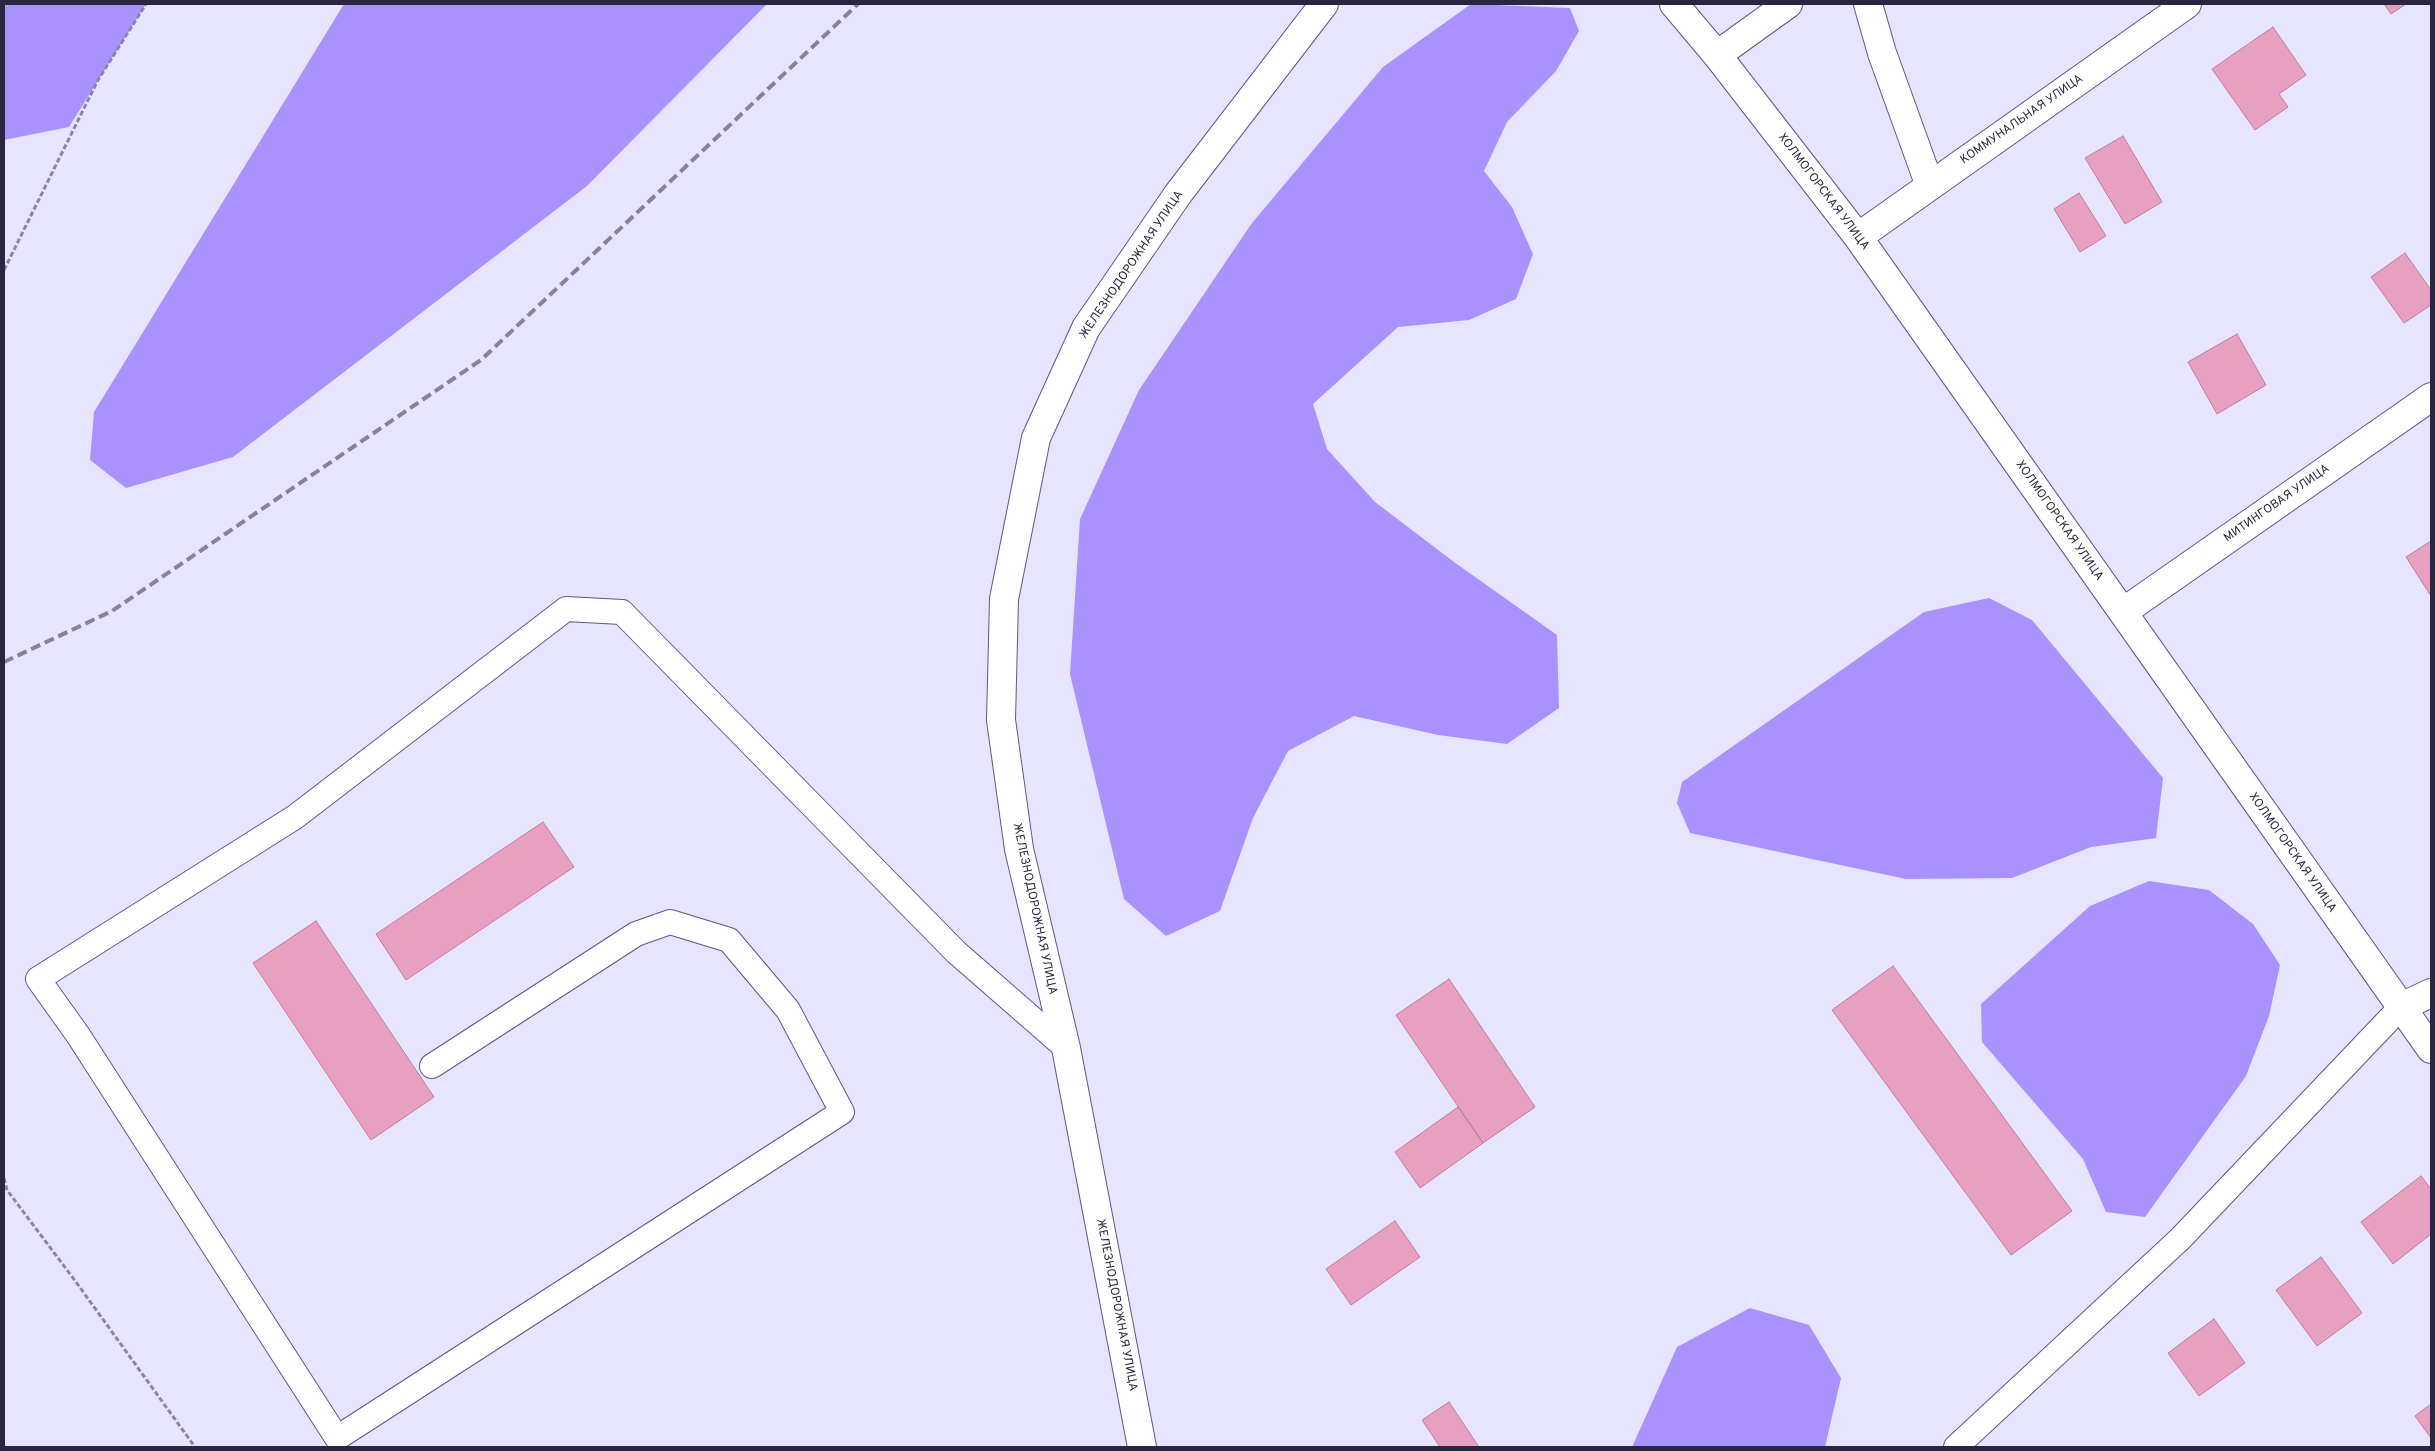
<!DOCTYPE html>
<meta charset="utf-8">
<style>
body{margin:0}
#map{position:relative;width:2435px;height:1451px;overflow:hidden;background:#e7e4ff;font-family:Overpass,sans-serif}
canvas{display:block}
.frame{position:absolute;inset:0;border:5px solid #2b2640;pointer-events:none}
</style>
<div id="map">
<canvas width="2435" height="1451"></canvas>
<div class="frame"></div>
</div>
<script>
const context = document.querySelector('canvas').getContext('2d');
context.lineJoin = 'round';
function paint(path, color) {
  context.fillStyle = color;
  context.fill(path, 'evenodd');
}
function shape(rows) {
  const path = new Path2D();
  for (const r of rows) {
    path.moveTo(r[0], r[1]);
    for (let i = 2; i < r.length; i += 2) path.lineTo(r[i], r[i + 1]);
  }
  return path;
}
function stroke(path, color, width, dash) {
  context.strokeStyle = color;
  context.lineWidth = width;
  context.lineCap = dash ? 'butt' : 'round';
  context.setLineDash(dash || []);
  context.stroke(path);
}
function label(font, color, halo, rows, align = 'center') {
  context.font = font + ' Overpass,sans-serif';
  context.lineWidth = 4.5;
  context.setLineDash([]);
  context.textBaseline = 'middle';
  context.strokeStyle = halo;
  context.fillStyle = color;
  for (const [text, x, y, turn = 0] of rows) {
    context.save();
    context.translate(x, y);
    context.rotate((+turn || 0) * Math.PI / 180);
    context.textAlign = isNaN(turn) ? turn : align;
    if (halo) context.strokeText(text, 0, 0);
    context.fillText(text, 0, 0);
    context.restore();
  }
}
paint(shape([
 [4,4,146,4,69,127,4,140],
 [344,4,767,4,587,186,233,457,126,488,90,460,94,412],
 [1471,4,1570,8,1579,31,1556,71,1507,122,1484,171,1512,207,1533,254,1516,299,1469,320,1398,327,1313,404,1327,449,1375,502,1454,562,1557,635,1559,708,1507,744,1438,735,1354,716,1288,751,1253,818,1220,911,1166,936,1124,899,1070,674,1080,519,1139,390,1252,223,1383,67],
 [1989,598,2032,620,2163,778,2156,838,2091,847,2012,878,1906,879,1690,833,1677,803,1682,782,1924,612],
 [2149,881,2209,890,2253,924,2280,965,2269,1016,2246,1076,2145,1217,2106,1212,2083,1159,1982,1042,1981,1004,2090,906],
 [1750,1308,1809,1325,1841,1378,1825,1447,1632,1447,1677,1347]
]), '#a992fd');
const building = shape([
 [2384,4,2406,4,2391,14,2384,4],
 [2273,27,2306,75,2279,94,2288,107,2255,130,2212,69,2273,27],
 [2123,136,2162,202,2125,224,2085,158,2123,136],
 [2079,193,2106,236,2080,252,2054,209,2079,193],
 [2405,253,2431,290,2431,305,2404,323,2371,277,2405,253],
 [2237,334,2266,385,2217,414,2188,362,2237,334],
 [2431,541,2431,596,2406,557,2431,541],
 [543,822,574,867,406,980,376,934,543,822],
 [316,921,434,1097,371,1140,253,963,316,921],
 [1893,966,2072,1211,2011,1255,1832,1010,1893,966],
 [1449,979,1535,1107,1483,1143,1396,1015,1449,979],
 [1458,1107,1483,1143,1420,1188,1395,1152,1458,1107],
 [2421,1176,2431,1189,2431,1234,2393,1264,2361,1222,2421,1176],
 [1395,1221,1420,1257,1351,1305,1326,1269,1395,1221],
 [2321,1257,2362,1313,2317,1346,2276,1290,2321,1257],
 [2214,1319,2245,1363,2199,1396,2168,1353,2214,1319],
 [1449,1402,1479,1447,1440,1447,1422,1420,1449,1402],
 [2431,1404,2431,1438,2415,1416,2431,1404]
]);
paint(building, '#e7a0bf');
stroke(building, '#bf7b98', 1);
const service = shape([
 [432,1066,636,934,670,922,729,940,788,1010,842,1112,337,1438,78,1035,38,979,295,817,566,609,622,612,956,952,1066,1048],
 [1956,1447,2180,1239,2401,1007]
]);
const minor = shape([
 [1674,4,1717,55,1858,237,2431,1049],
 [1868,4,1882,53,1930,186],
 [1717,55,1788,4],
 [1858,237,2187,4],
 [2123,612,2431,397],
 [2401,1007,2431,993]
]);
const tertiary = shape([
 [1142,1447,1066,1048,1019,849,1001,720,1004,599,1036,438,1086,328,1178,194,1324,4]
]);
stroke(service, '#60548e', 26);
stroke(minor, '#60548e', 30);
stroke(tertiary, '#60548e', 30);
stroke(shape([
 [4,270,98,80,146,4],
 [4,1178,7,1190,76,1282,195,1447]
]), '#8a86a1', 3, [5, 2.5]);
stroke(service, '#fff', 24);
stroke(minor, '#fff', 28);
stroke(tertiary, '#fff', 28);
stroke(shape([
 [4,662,112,611,481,360,858,4]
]), '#86829d', 4, [10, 5]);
label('12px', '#2b2640', '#fff', [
 ["КОММУНАЛЬНАЯ УЛИЦА",2022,120,-35],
 ["ХОЛМОГОРСКАЯ УЛИЦА",1823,192,53],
 ["ЖЕЛЕЗНОДОРОЖНАЯ УЛИЦА",1132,265,-56],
 ["МИТИНГОВАЯ УЛИЦА",2277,504,-35],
 ["ХОЛМОГОРСКАЯ УЛИЦА",2059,521,55],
 ["ХОЛМОГОРСКАЯ УЛИЦА",2292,853,55],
 ["ЖЕЛЕЗНОДОРОЖНАЯ УЛИЦА",1034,909,78],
 ["ЖЕЛЕЗНОДОРОЖНАЯ УЛИЦА",1116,1305,79]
]);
</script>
